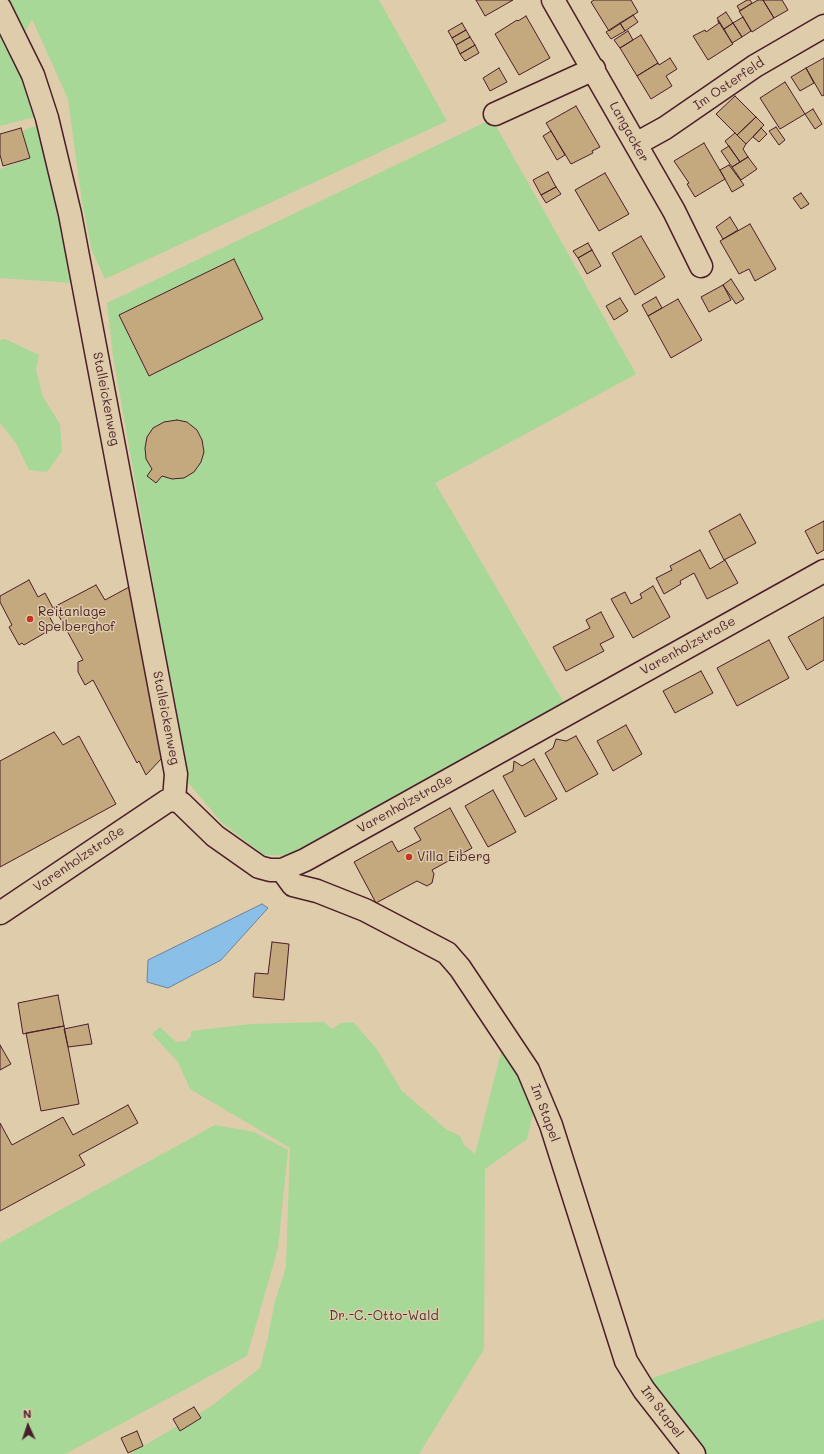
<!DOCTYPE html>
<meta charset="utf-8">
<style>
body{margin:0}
#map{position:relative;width:824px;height:1454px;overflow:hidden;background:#deccaa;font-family:Mali,sans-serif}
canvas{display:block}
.north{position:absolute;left:8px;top:1406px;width:40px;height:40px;-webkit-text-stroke:3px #deccaa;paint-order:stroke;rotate:357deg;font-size:11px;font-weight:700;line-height:16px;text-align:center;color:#4a1f2b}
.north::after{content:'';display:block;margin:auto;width:14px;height:18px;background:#4a1f2b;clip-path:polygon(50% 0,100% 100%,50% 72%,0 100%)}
</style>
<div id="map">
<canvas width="824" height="1454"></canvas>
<div class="north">N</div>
</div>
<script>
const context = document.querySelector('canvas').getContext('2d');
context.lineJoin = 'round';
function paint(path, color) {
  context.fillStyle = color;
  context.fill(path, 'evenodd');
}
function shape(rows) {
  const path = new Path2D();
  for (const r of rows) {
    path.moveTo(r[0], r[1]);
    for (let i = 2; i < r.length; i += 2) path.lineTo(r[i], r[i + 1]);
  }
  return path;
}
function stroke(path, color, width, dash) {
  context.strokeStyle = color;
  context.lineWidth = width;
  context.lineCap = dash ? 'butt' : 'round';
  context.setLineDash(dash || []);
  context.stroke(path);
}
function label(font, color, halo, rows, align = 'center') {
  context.font = font + ' Mali,sans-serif';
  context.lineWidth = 3;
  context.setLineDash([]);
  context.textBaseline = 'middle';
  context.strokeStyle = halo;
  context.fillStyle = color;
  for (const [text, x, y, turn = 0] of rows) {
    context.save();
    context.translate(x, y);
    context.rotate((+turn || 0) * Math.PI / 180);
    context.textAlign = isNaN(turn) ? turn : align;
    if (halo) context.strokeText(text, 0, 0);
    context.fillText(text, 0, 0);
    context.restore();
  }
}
paint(shape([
 [3,0,379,0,447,121,105,279,92,251,82,202,68,99,32,19,23,36],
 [0,29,26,81,38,116,0,126],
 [492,119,636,374,435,483,564,703,294,856,264,855,222,823,182,775,160,639,156,600,113,356,107,303],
 [40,124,73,283,0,278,0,169,30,158,22,131],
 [5,339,39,355,36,370,43,397,60,424,62,451,47,472,29,470,16,443,0,423,0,340],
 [324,1022,332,1029,341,1023,353,1022,376,1048,402,1091,447,1130,460,1136,464,1145,475,1154,503,1045,536,1102,527,1139,485,1169,484,1349,419,1454,130,1454,210,1407,260,1368,268,1337,275,1301,286,1267,290,1148,190,1089,178,1062,152,1034,160,1027,176,1042,186,1041,191,1036,191,1031,251,1024],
 [215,1125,254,1132,288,1150,278,1248,247,1356,65,1454,0,1454,0,1243],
 [824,1319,824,1454,699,1454,647,1380]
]), '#a7d898');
const water = shape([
 [262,904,268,908,221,960,168,988,147,982,148,960,262,904]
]);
paint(water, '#8ac0e8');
stroke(water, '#70809c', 1);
const building = shape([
 [476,0,513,0,485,16,476,0],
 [594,0,631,0,638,12,609,31,591,2,594,0],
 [747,0,750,0,752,3,740,11,737,6,747,0],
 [758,0,763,0,774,18,752,32,739,11,758,0],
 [763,0,782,0,788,10,774,18,763,0],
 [726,12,733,23,724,29,717,18,726,12],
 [633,15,638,22,625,31,620,23,633,15],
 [526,16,550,58,519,75,495,34,517,20,518,21,526,16],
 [743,17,751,31,742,37,733,23,743,17],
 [718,21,733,44,708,60,693,36,705,30,706,32,719,23,718,21],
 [462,23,466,30,452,38,448,31,462,23],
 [620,23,625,31,611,39,606,32,620,23],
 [733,23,742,37,732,43,724,29,733,23],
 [466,30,470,37,456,45,452,38,466,30],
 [628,31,633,40,620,48,614,40,628,31],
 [641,35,658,63,637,76,620,48,641,35],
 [470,37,475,45,460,54,456,45,470,37],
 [475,45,479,53,465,61,460,54,475,45],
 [670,58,677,69,666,76,672,86,651,99,637,76,658,63,659,65,670,58],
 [824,58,824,95,822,96,806,68,824,58],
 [499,68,507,82,490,91,483,78,499,68],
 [806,68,814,83,800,91,791,77,806,68],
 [785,82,805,114,780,129,760,98,785,82],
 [735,96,756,117,737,135,716,114,735,96],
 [576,106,600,147,592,151,593,153,571,164,546,123,576,106],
 [813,109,822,124,815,129,805,114,813,109],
 [756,117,764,125,746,144,737,135,756,117],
 [776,127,785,140,779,145,769,131,776,127],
 [21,128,30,158,3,166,0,155,0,134,21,128],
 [761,128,767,134,759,142,753,137,761,128],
 [551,131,565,155,557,160,543,136,551,131],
 [735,133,746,144,743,149,748,157,740,162,725,141,735,133],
 [704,143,725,179,695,197,687,184,689,183,674,161,704,143],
 [729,146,740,162,732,167,721,151,729,146],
 [748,157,757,169,741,180,732,167,748,157],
 [729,165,744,185,732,192,720,170,729,165],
 [548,172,556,187,541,195,533,180,548,172],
 [605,173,629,214,599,231,575,190,605,173],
 [556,187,561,194,546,203,541,195,556,187],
 [801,193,809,204,801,209,793,198,801,193],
 [730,217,738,230,723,239,716,227,730,217],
 [750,224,776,269,755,281,749,269,739,274,720,241,750,224],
 [641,236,665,277,635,295,612,253,641,236],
 [588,243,592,250,578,258,573,251,588,243],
 [592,250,601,266,587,274,578,258,592,250],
 [234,259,263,319,149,376,119,315,234,259],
 [731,279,744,299,736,304,723,285,731,279],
 [723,285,731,300,709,312,701,297,723,285],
 [656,297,662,308,648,316,642,305,656,297],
 [620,298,628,311,614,320,606,306,620,298],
 [678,299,702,340,671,358,648,316,678,299],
 [177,420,187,422,197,430,202,440,204,452,201,462,194,472,184,478,172,479,162,476,156,483,147,476,152,469,146,459,145,448,147,437,153,428,164,422,177,420],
 [740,514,756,543,724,560,709,531,740,514],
 [824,521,824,550,817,554,805,531,824,521],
 [700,550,710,569,725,560,738,583,707,599,694,573,680,581,681,584,664,594,656,578,672,570,670,566,700,550],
 [29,580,38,597,45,593,53,608,47,612,55,627,24,645,22,643,19,645,9,627,12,625,0,602,0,596,29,580],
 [96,585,105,600,131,586,142,641,140,642,162,758,146,775,139,761,137,763,93,680,85,685,78,672,78,662,83,660,54,607,96,585],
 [653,586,670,617,633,638,611,599,625,592,631,604,642,598,640,594,653,586],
 [601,612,614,637,600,644,604,651,566,671,553,647,590,628,586,620,601,612],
 [824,617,824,660,807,670,788,637,824,617],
 [769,640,789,678,737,706,717,668,769,640],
 [701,671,713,693,675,713,663,691,701,671],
 [626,725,642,754,613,771,597,741,626,725],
 [54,732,63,745,79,736,116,804,0,867,0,761,54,732],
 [576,736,598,774,566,792,545,753,553,748,556,739,566,741,576,736],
 [534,759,557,799,525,817,503,776,513,771,514,761,522,766,534,759],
 [493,790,516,832,488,847,465,806,493,790],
 [450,808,472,848,432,870,434,874,432,883,427,886,417,881,376,903,354,862,392,841,398,852,421,840,414,828,450,808],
 [272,942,289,944,284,1000,253,997,255,973,268,974,272,942],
 [58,995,64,1026,23,1034,18,1003,58,995],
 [88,1024,92,1044,68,1047,64,1029,88,1024],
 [64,1026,79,1104,41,1111,26,1033,64,1026],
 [0,1045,11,1064,0,1070,0,1045],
 [128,1105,138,1123,79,1155,85,1165,0,1211,0,1123,12,1145,63,1117,73,1135,128,1105],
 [194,1407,201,1418,180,1431,173,1419,194,1407],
 [137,1431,143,1446,128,1453,121,1438,137,1431]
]);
paint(building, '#c4a87e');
stroke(building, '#4a1f2b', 1);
const minor = shape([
 [553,0,674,211,701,266],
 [0,8,33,75,47,118,70,214,176,774,174,800],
 [495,114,594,69],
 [636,144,665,128,755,66,824,26],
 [282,870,293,885,317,891,365,910,447,953,460,968,528,1070,551,1125,626,1361,644,1390,694,1454],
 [0,913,167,801,174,800,181,803,215,836,259,867,270,870,282,870,305,860,824,571]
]);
stroke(minor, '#4a1f2b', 25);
stroke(minor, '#deccaa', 22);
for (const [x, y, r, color] of [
 [30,619,4,"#c8321e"],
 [409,857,4,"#c8321e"]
]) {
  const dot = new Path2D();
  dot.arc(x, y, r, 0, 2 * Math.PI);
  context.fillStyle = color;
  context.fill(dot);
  stroke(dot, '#deccaa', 1.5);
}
label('13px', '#4a1f2b', '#deccaa', [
 ["Im Osterfeld",729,84,-34],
 ["Langacker",629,132,61],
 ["Stalleickenweg",106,399,79],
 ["Varenholzstraße",688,646,-29],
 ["Stalleickenweg",166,718,79],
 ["Varenholzstraße",405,804,-29],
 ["Varenholzstraße",79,859,-34],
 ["Im Stapel",545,1113,70],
 ["Im Stapel",662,1412,53]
]);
label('13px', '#4a1f2b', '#deccaa', [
 ["Reitanlage",38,612],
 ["Spelberghof",38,627],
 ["Villa Eiberg",417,857]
], 'left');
label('13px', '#533236', '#deccaa', [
 ["Dr.-C.-Otto-Wald",384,1316]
]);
</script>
